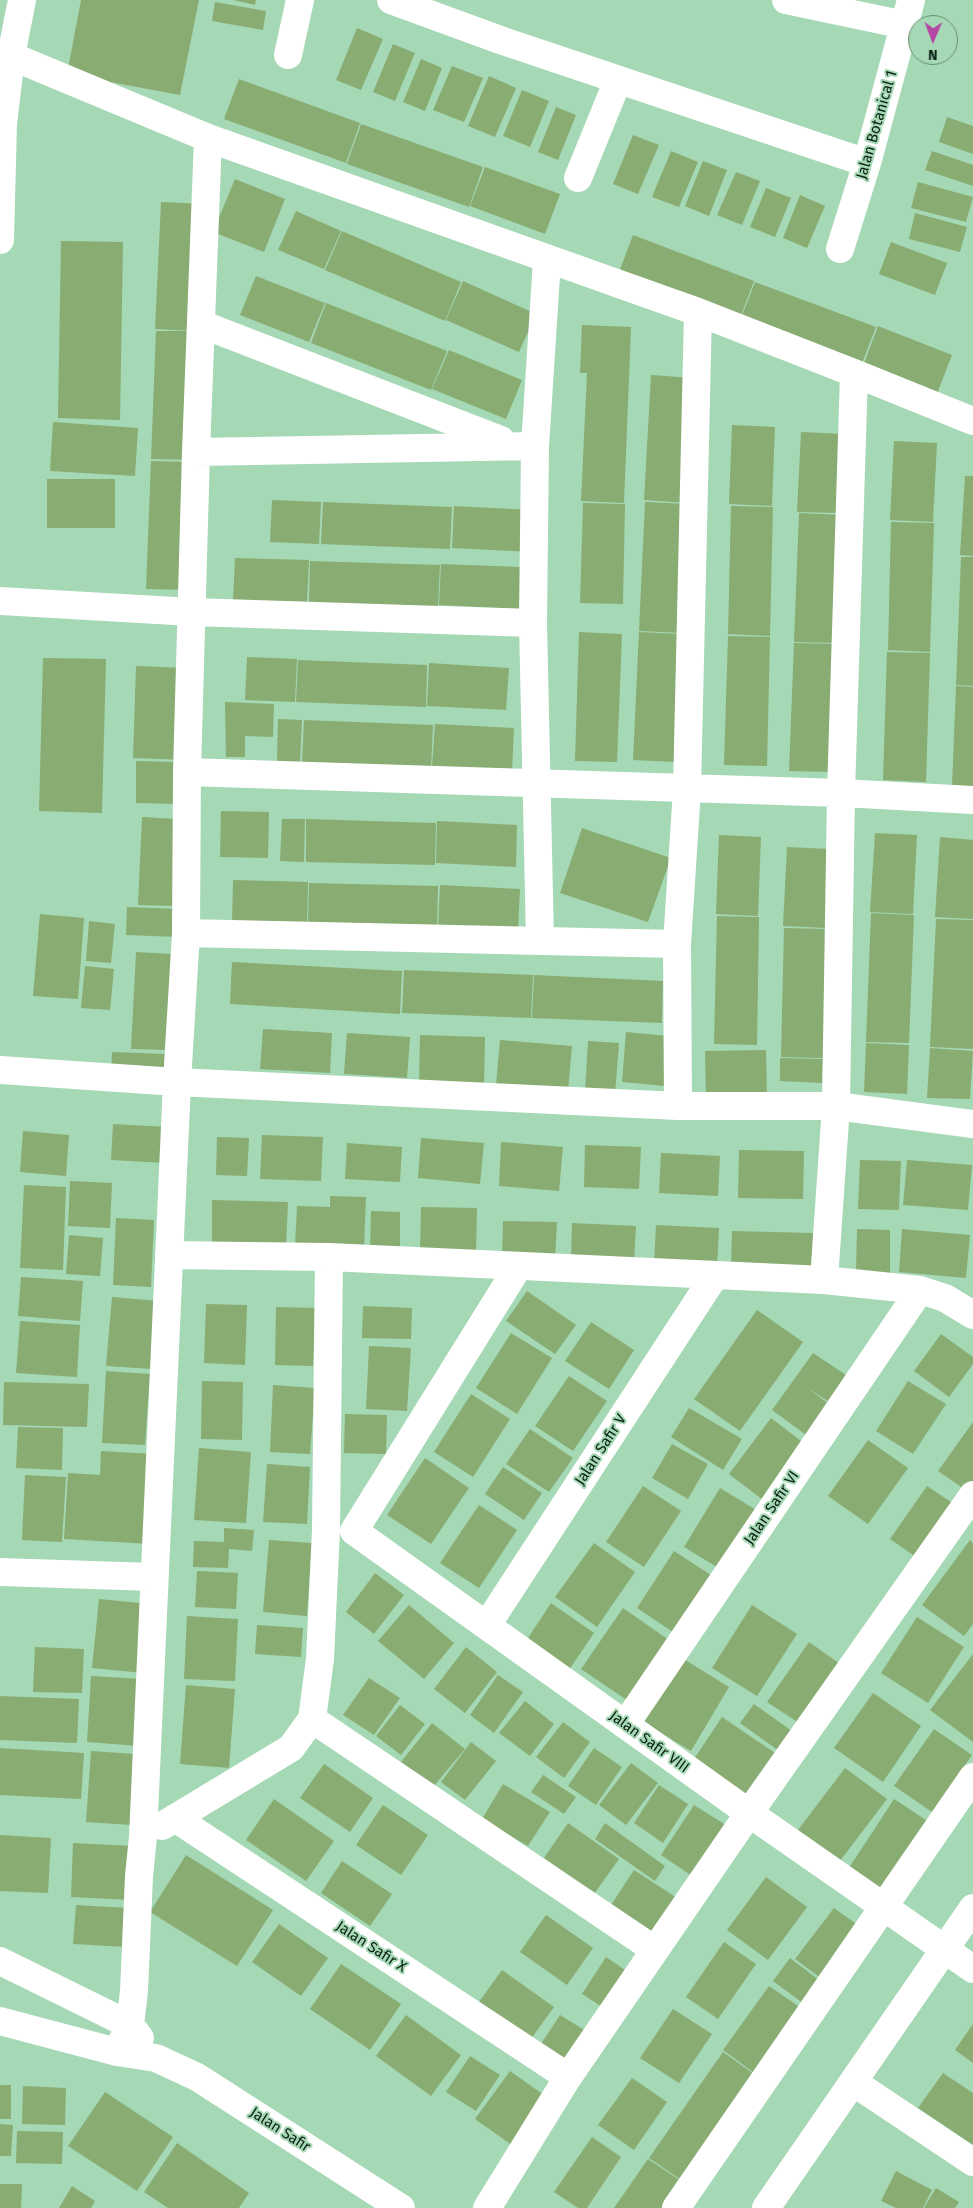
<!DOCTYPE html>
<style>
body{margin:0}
#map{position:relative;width:973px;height:2208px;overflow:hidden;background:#a5d8b4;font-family:"Fira Sans",sans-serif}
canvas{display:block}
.north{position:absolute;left:908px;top:15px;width:50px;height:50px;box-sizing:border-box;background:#a5d8b4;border:1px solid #678e73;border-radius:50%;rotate:181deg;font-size:14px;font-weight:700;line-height:20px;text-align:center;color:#0b1f12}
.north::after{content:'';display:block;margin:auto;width:18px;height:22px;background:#b446a4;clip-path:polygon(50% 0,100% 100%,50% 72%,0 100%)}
</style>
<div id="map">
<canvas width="973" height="2208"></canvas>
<div class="north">N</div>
</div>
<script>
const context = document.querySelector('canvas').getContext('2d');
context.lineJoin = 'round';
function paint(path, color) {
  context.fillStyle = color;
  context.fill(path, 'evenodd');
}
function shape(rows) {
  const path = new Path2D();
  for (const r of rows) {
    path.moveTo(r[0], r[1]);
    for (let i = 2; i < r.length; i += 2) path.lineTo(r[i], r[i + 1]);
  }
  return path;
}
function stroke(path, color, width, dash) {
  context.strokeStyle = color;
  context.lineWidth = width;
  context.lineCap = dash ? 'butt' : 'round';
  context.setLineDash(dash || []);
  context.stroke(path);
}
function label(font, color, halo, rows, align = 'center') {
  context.font = font + ' "Fira Sans",sans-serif';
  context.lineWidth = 4;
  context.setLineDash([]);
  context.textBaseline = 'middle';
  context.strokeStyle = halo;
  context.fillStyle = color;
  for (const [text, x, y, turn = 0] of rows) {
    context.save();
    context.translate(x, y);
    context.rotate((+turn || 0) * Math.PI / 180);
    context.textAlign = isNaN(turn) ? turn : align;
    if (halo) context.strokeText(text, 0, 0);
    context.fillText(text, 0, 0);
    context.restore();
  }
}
paint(shape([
 [81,0,199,0,180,95,67,74],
 [233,0,256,0,255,5],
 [215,2,266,11,263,30,212,21],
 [357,28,383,39,361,90,336,80],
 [393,44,415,53,395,101,373,92],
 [421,59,442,68,425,111,403,102],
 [452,66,483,78,464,122,433,110],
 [489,76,516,88,495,137,468,126],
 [239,79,360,123,346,163,224,119],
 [522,90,549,101,530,147,503,136],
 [556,107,576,115,558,160,538,152],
 [947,117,973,126,973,154,939,142],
 [361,124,483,167,469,207,347,164],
 [633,135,659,145,638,194,613,184],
 [671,151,698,162,679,207,652,197],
 [932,151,973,165,973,186,925,170],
 [703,161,727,170,709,216,685,206],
 [485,167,560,194,545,234,470,206],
 [736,172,760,181,742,225,717,215],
 [235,179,285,199,264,252,213,232],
 [918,182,973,197,966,222,911,208],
 [766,188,791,198,775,237,750,227],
 [800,195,825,206,807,248,783,238],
 [161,202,204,204,194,460,151,459,156,331,194,331,155,329],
 [296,211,341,231,324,269,278,250],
 [915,213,967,227,960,252,909,239],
 [342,231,461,282,445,321,325,270],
 [633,235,754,281,739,321,618,275],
 [61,241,123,242,120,420,58,418],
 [891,242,947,263,935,295,879,274],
 [256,276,325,303,309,342,240,315],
 [463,281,536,314,519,352,446,320],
 [755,282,876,327,861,366,740,321],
 [326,303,447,351,431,390,311,343],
 [582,325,631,327,624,503,581,501,587,373,580,373],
 [878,326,952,355,937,394,863,366],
 [449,350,522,380,506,419,432,389],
 [651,375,694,378,687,503,644,500],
 [53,422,138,428,135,476,50,471],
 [732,425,775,427,772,506,729,504],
 [801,432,843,434,840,513,797,512],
 [894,441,937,443,933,522,890,520],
 [151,461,194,462,189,590,146,589],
 [965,476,973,476,973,556,960,555],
 [47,479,115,479,115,528,47,528],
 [272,500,321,502,319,544,270,542],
 [323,502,452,507,450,549,321,544],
 [645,502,688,504,682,633,639,631],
 [583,503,625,504,623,604,580,603],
 [454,506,533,510,531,552,452,548],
 [731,506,773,507,770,636,728,634],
 [799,513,841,515,837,643,794,642],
 [891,522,934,523,930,652,888,650],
 [961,557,973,557,973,686,956,685],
 [235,558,309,560,307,602,233,600],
 [310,561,440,565,438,607,309,603],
 [441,564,521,567,519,609,439,605],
 [579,632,622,634,617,762,575,761],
 [639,632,682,634,675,762,633,760],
 [728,636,770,637,767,766,724,765],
 [794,643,837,644,832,772,789,771],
 [887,652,930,653,926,782,883,780],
 [247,657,297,659,295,702,245,700],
 [43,658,106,659,102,813,39,811],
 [298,660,427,665,426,707,296,702],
 [429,663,509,668,506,710,427,706],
 [136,666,187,668,184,760,133,758],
 [956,686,973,687,973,788,952,787],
 [225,702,274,704,273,737,245,736,245,757,226,757],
 [278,719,302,720,300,762,277,761],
 [304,720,433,725,431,768,302,763],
 [435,724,514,728,512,771,432,766],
 [136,761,178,762,177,804,136,803],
 [221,811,269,812,268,858,220,857],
 [142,817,177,819,173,906,138,905],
 [282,819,305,819,304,862,280,861],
 [306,819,436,823,435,865,306,862],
 [437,821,517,825,516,867,436,863],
 [582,828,671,858,648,922,560,893],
 [875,833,917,835,913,914,870,912],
 [719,835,761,837,758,916,716,914],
 [940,837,973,840,973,919,935,917],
 [787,847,830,849,826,928,783,926],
 [233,880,308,882,307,925,232,922],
 [309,883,438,886,437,929,308,925],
 [440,885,520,889,518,931,438,928],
 [127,907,178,909,177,937,126,935],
 [871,913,914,915,909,1043,866,1042],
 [40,914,84,918,78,999,33,996],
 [717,916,759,917,757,1045,714,1044],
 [936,919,973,920,973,1049,930,1047],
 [89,921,115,924,111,963,86,961],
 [784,928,827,929,823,1058,781,1057],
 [136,952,172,954,167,1050,131,1049],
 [232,962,402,971,400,1014,230,1004],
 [85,966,114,969,110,1010,81,1008],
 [404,970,533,975,531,1018,402,1013],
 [534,975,663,981,662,1023,532,1018],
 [263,1029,332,1033,330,1073,260,1069],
 [626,1032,668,1036,664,1086,622,1082],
 [347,1033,410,1037,407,1078,344,1074],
 [420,1035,485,1037,484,1085,419,1084],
 [500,1040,572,1046,568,1091,496,1085],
 [588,1041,619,1043,615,1094,585,1092],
 [866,1043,909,1045,907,1094,864,1092],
 [930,1048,973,1051,970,1099,927,1098],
 [766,1050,767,1100,706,1101,705,1051],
 [112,1052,166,1054,165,1079,111,1077],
 [780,1058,823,1059,822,1083,780,1081],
 [113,1124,168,1127,166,1163,111,1160],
 [23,1131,69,1135,66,1176,20,1172],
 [262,1135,323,1137,321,1181,260,1179],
 [217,1137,249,1138,247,1176,216,1175],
 [421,1138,484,1143,480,1184,418,1178],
 [501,1142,563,1147,559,1191,499,1186],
 [347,1143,402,1147,400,1182,345,1179],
 [585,1145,641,1147,639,1189,584,1187],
 [739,1150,804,1151,803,1199,738,1198],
 [661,1153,720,1156,718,1196,659,1193],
 [860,1160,901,1161,899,1210,858,1209],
 [907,1160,972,1165,968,1210,903,1205],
 [70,1181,112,1183,110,1228,68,1226],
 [24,1185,66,1187,63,1270,20,1268],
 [330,1196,366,1197,364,1249,295,1246,297,1206,330,1207],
 [212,1200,288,1202,286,1247,212,1245],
 [421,1207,477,1208,476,1256,420,1256],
 [371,1211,400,1212,400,1251,370,1251],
 [116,1218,154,1220,151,1287,113,1285],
 [503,1221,557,1222,555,1260,502,1258],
 [572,1223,636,1226,634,1262,571,1259],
 [656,1225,719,1228,717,1268,654,1265],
 [857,1229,890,1230,890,1273,856,1272],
 [902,1229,970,1235,966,1278,899,1272],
 [732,1231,813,1233,812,1270,731,1268],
 [69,1235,103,1238,100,1276,66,1274],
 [21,1277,83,1281,80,1321,18,1316],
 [527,1291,576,1325,555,1354,506,1321],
 [112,1297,158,1301,152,1369,106,1366],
 [206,1304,247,1305,245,1365,204,1363],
 [363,1306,412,1308,411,1339,362,1338],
 [276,1307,315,1308,313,1366,275,1365],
 [757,1310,803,1342,740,1431,694,1399],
 [20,1321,80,1325,77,1377,16,1373],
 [591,1322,634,1350,609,1389,565,1361],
 [511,1333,552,1358,517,1414,476,1388],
 [941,1334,973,1357,973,1364,949,1397,914,1371],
 [369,1346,411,1348,407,1411,366,1409],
 [813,1353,852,1379,834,1405,806,1387,836,1409,813,1440,772,1410],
 [106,1371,150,1374,145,1445,102,1443],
 [569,1376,607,1401,573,1451,535,1426],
 [202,1381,243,1382,242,1440,201,1439],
 [908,1381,946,1404,913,1454,876,1431],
 [4,1382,89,1384,87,1427,3,1425],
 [273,1385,315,1388,310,1454,270,1452],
 [471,1394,510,1419,473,1477,434,1452],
 [689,1408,742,1439,723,1470,671,1437],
 [345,1414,387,1415,386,1454,344,1453],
 [771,1418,805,1444,763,1500,729,1474],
 [973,1422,973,1488,970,1493,938,1471],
 [18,1427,63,1428,62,1470,16,1468],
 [530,1429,573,1458,549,1492,506,1464],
 [868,1440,908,1468,868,1524,828,1496],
 [672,1444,708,1464,688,1499,652,1478],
 [199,1448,251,1452,246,1523,194,1520],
 [101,1451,155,1454,151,1544,64,1539,68,1473,100,1475],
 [425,1458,469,1488,431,1544,387,1515],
 [267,1464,310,1467,307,1524,263,1522],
 [503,1467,542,1493,524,1520,485,1494],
 [25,1475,66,1477,62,1542,22,1540],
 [643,1486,681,1511,644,1567,606,1542],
 [927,1486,960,1508,923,1562,890,1539],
 [720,1488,761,1513,725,1572,684,1547],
 [479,1505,517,1530,479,1588,440,1563],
 [224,1528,254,1530,252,1551,229,1549,228,1568,193,1567,194,1541,224,1542],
 [269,1540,312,1543,307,1616,263,1612],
 [970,1540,973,1543,973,1624,964,1636,922,1605],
 [594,1543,635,1572,597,1627,555,1597],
 [674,1551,717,1579,679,1636,637,1608],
 [197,1571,238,1573,236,1609,195,1607],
 [375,1573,404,1595,374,1634,346,1612],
 [99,1599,150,1604,143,1673,92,1668],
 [551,1603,594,1633,569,1670,526,1641],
 [409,1605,454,1643,424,1679,378,1641],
 [752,1605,797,1634,757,1696,712,1668],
 [623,1608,676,1645,634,1705,581,1669],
 [187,1616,238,1619,235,1681,184,1679],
 [917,1617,964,1647,928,1703,881,1673],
 [257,1625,303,1628,301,1657,255,1654],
 [809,1642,843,1666,802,1725,767,1702],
 [35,1647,84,1649,82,1693,33,1692],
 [466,1647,497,1672,465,1713,434,1689],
 [973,1654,973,1742,930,1710],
 [682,1658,729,1687,691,1751,643,1722],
 [498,1675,523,1692,494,1733,470,1715],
 [91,1676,144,1679,139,1746,87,1742],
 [369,1678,400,1698,374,1735,343,1715],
 [186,1685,235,1689,229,1768,180,1764],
 [873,1693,921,1726,883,1782,834,1748],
 [0,1696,79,1699,77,1743,0,1740],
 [525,1701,554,1724,530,1756,499,1733],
 [754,1704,796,1734,782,1753,740,1723],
 [400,1705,425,1724,401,1755,376,1736],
 [722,1717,778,1755,746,1802,690,1765],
 [563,1722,590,1742,564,1778,536,1757],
 [432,1723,465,1749,433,1787,401,1762],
 [934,1729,972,1755,932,1812,894,1786],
 [471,1742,496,1761,465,1800,441,1782],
 [0,1748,84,1753,81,1799,0,1795],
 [594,1748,622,1767,596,1805,568,1786],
 [91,1751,136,1754,132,1825,86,1822],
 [631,1763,658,1783,626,1825,599,1805],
 [324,1764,373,1798,350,1832,300,1798],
 [845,1768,887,1799,837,1865,795,1834],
 [543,1775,576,1797,564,1814,531,1792],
 [503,1784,550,1812,528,1846,482,1819],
 [659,1785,688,1804,663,1843,634,1823],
 [274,1799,334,1841,306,1881,246,1840],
 [894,1799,932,1824,883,1898,845,1874],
 [383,1805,428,1835,401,1875,356,1845],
 [694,1805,729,1827,695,1878,661,1855],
 [568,1823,619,1859,594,1894,544,1858],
 [605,1823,665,1866,655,1881,595,1839],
 [0,1835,51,1838,48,1893,0,1891],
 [73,1843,134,1846,131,1900,71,1897],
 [186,1855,273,1910,237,1966,150,1912],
 [342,1861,392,1894,370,1926,321,1893],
 [634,1870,680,1900,657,1935,611,1905],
 [766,1877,807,1907,768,1960,727,1930],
 [76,1905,129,1908,127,1947,73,1944],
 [834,1908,866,1931,826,1982,795,1959],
 [546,1915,593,1948,567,1985,520,1952],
 [279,1924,328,1958,301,1996,252,1962],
 [724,1942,756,1964,718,2019,686,1997],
 [606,1957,634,1976,610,2012,582,1994],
 [790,1958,828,1987,811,2009,773,1981],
 [341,1964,401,2004,370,2050,310,2009],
 [502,1970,554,2007,528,2043,476,2006],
 [769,1986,804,2010,757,2075,723,2050],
 [673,2009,712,2034,679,2083,640,2058],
 [406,2015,461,2055,431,2096,376,2056],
 [560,2015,589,2033,566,2068,537,2050],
 [973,2024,973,2063,955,2050],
 [723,2052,758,2077,684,2182,649,2158],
 [470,2056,500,2075,476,2111,446,2092],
 [510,2071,551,2100,516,2148,475,2119],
 [943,2073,973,2093,973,2145,918,2108],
 [632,2078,667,2102,634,2150,598,2125],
 [0,2085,11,2085,11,2119,0,2119],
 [23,2086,66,2088,65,2125,22,2124],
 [105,2092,173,2137,137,2191,68,2146],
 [0,2124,13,2125,11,2156,0,2156],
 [17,2131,63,2132,62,2164,16,2163],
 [592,2137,621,2157,587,2208,578,2208,554,2192],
 [177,2143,249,2193,239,2208,168,2208,144,2192],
 [648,2159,684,2183,666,2208,614,2208],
 [896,2171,932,2190,923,2208,896,2208,881,2201],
 [0,2184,22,2184,21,2208,0,2208],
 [72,2186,95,2201,91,2208,59,2208],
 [936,2188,959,2202,955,2208,924,2208]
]), '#89ac73');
stroke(shape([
 [391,0,503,41,867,163],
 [786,0,905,25],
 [288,55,300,0],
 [11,56,208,138,698,312,854,373,973,421],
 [578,178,618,80],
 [0,240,3,124,11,56,22,0],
 [840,249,867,163,911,0],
 [201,324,501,440],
 [196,452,535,446],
 [0,601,192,612,533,623],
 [187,772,841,793,973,800],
 [186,933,677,944],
 [540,941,533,623,535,446,547,260],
 [0,1070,177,1082,678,1106,836,1106,973,1124],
 [678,1106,677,944,687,789,698,312],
 [169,1255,329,1257,824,1280,920,1290,945,1298,973,1315],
 [329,1257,326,1530,320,1659,312,1719,655,1950],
 [824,1280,836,1106,841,793,854,373],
 [354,1531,749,1813,973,1969],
 [354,1531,518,1267],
 [0,1572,154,1577],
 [487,1625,715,1275],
 [625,1725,920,1290],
 [175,1818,568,2077],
 [162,1826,291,1748,312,1719],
 [0,1961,130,2025,140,2038],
 [0,2021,117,2052,156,2058,197,2077,401,2208],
 [117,2052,130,2025,134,1991,139,1876,143,1837,177,1082,186,933,187,772,196,452,208,138],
 [853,2082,973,2162],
 [487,2208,568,2077,749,1813,973,1495],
 [676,2208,973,1777],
 [766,2208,973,1908]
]), '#fff', 28);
label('15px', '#0b1f12', '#a5d8b4', [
 ["Jalan Botanical 1",877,125,-74],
 ["Jalan Safir V",601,1450,-57],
 ["Jalan Safir VI",772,1508,-56],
 ["Jalan Safir VIII",649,1742,36],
 ["Jalan Safir X",371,1947,33],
 ["Jalan Safir",280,2130,33]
]);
</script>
